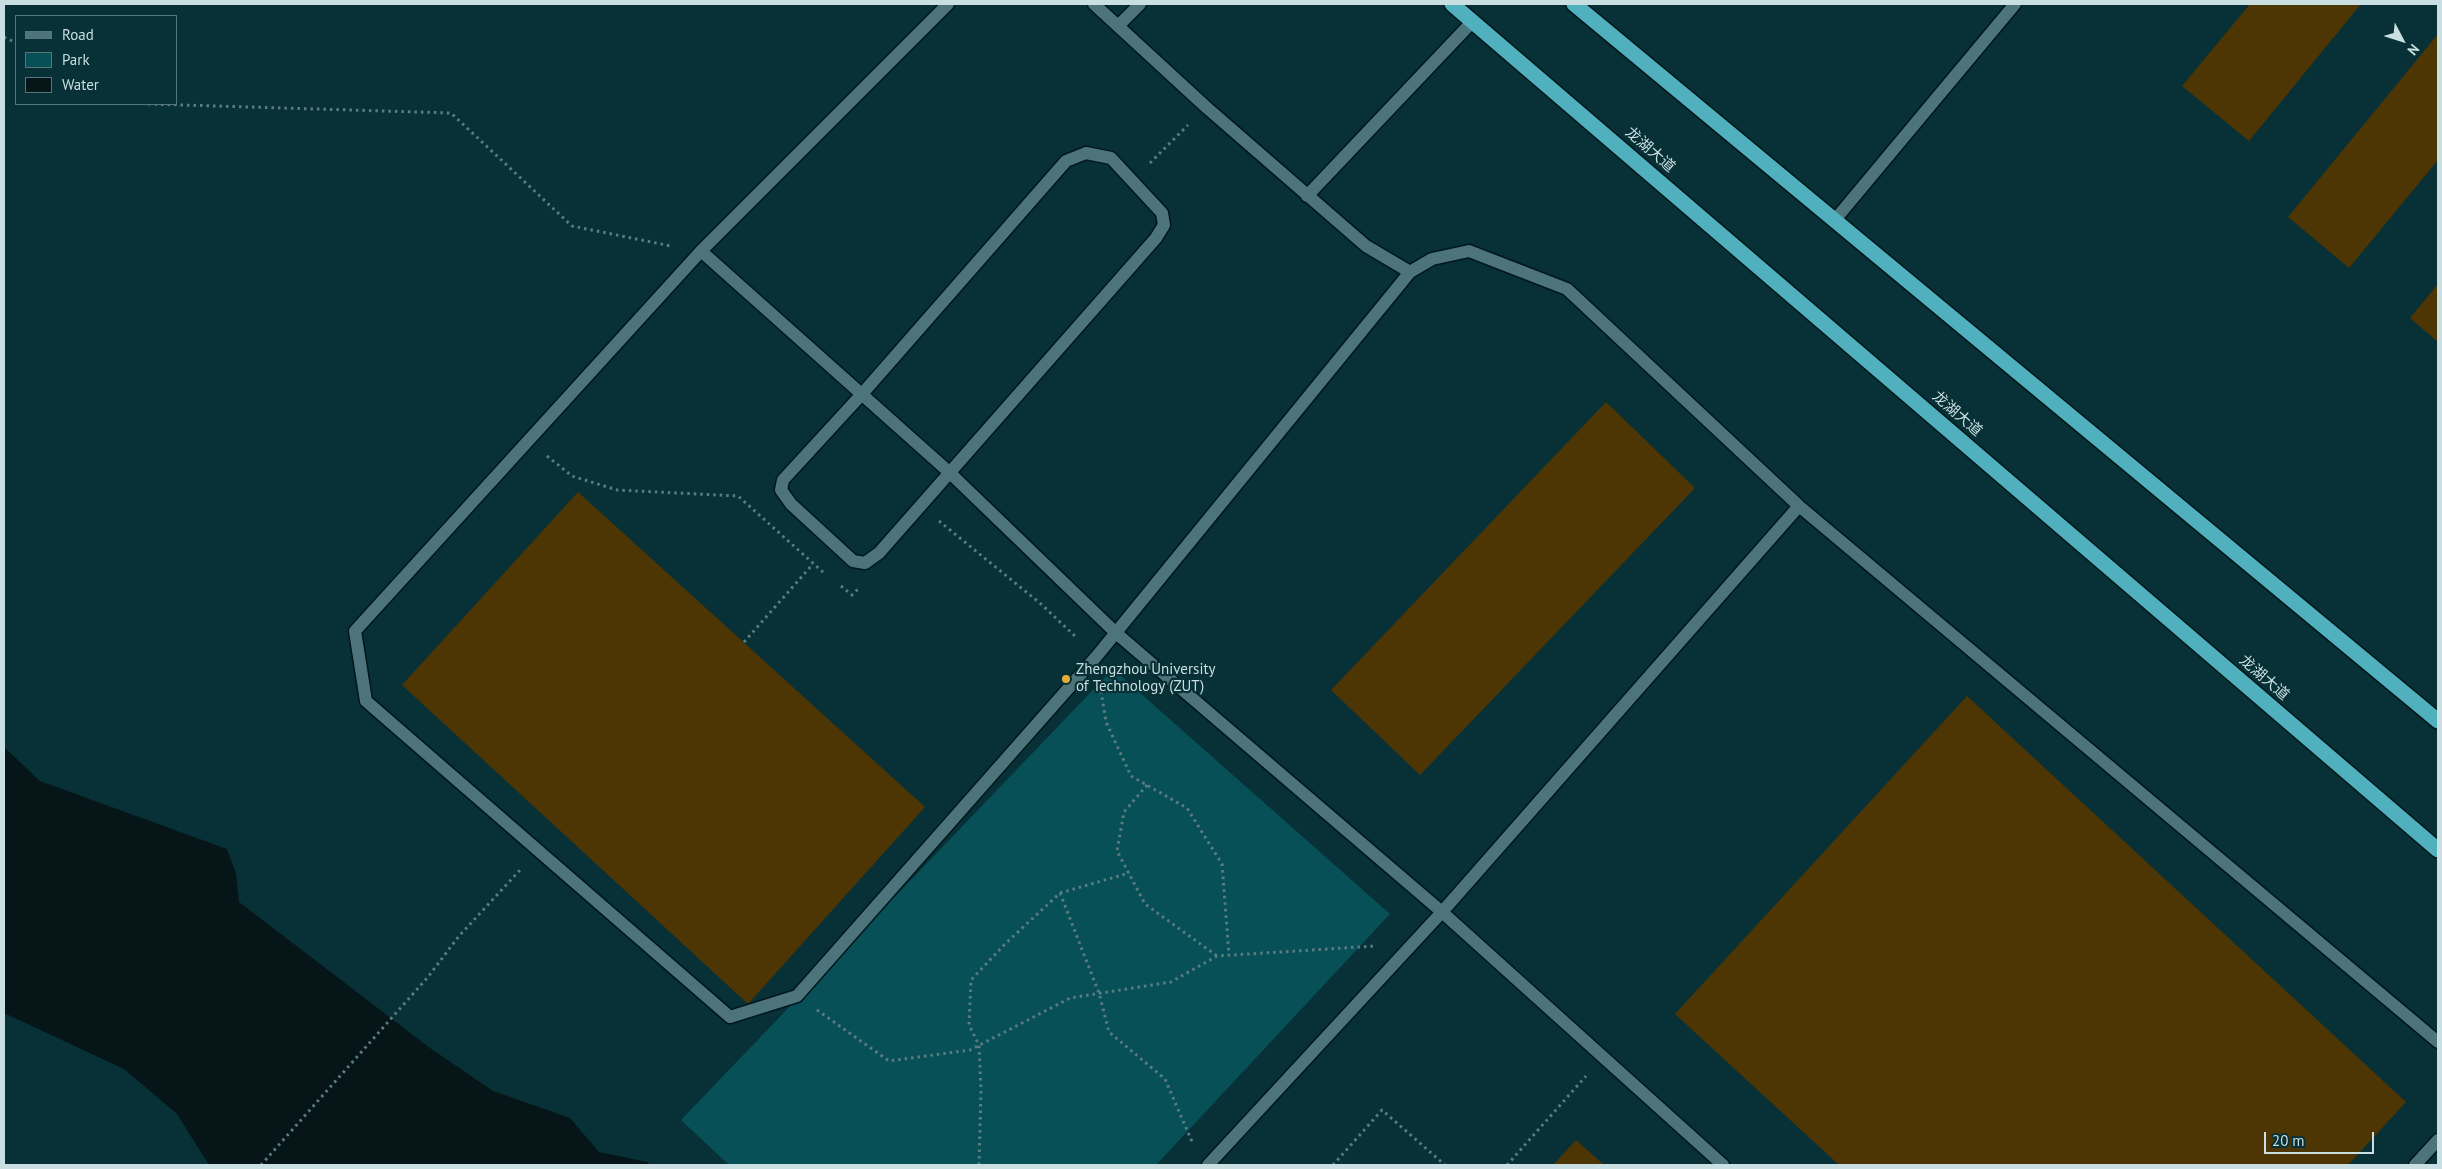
<!DOCTYPE html>
<meta charset="utf-8">
<style>
body{margin:0}
#map{position:relative;width:2442px;height:1169px;overflow:hidden;background:#073136;font-family:"PT Sans",sans-serif}
canvas{display:block}
.frame{position:absolute;inset:0;border:5px solid #cadfe2;pointer-events:none}
.legend{position:absolute;left:15px;top:15px;width:162px;height:90px;box-sizing:border-box;background:#073136;border:1px solid #55777b;margin:0;padding:6px 9px;list-style:none;font-size:15px;color:#cadfe2}
.legend li{display:flex;align-items:center;gap:10px;height:25px}
.legend b{width:25px;border:1px solid #55777b}
.north{position:absolute;left:2377px;top:15px;width:50px;height:50px;-webkit-text-stroke:4px #073136;paint-order:stroke;rotate:130deg;font-size:14px;font-weight:700;line-height:20px;text-align:center;color:#cadfe2}
.north::after{content:'';display:block;margin:auto;width:18px;height:22px;background:#cadfe2;clip-path:polygon(50% 0,100% 100%,50% 72%,0 100%)}
.scale{position:absolute;left:2264px;top:1132px;width:110px;height:22px;box-sizing:border-box;border:2px solid #cadfe2;border-top:0;padding-left:6px;font-size:15px;line-height:18px;white-space:nowrap;color:#cadfe2;-webkit-text-stroke:4px #073136;paint-order:stroke}
</style>
<div id="map">
<canvas width="2442" height="1169"></canvas>
<div class="frame"></div>
<ul class="legend">
<li><b style="height:6px;background:#4d747a"></b>Road</li>
<li><b style="height:14px;background:#075058"></b>Park</li>
<li><b style="height:14px;background:#061618"></b>Water</li>
</ul>
<div class="north">N</div>
<div class="scale">20 m</div>
</div>
<script>
const context = document.querySelector('canvas').getContext('2d');
context.lineJoin = 'round';
function paint(path, color) {
  context.fillStyle = color;
  context.fill(path, 'evenodd');
}
function shape(rows) {
  const path = new Path2D();
  for (const r of rows) {
    path.moveTo(r[0], r[1]);
    for (let i = 2; i < r.length; i += 2) path.lineTo(r[i], r[i + 1]);
  }
  return path;
}
function stroke(path, color, width, dash) {
  context.strokeStyle = color;
  context.lineWidth = width;
  context.lineCap = dash ? 'butt' : 'round';
  context.setLineDash(dash || []);
  context.stroke(path);
}
function label(font, color, halo, rows, align = 'center') {
  context.font = font + ' "PT Sans","Noto Sans SC",sans-serif';
  context.lineWidth = 4.5;
  context.setLineDash([]);
  context.textBaseline = 'middle';
  context.strokeStyle = halo;
  context.fillStyle = color;
  for (const [text, x, y, turn = 0] of rows) {
    context.save();
    context.translate(x, y);
    context.rotate((+turn || 0) * Math.PI / 180);
    context.textAlign = isNaN(turn) ? turn : align;
    if (halo) context.strokeText(text, 0, 0);
    context.fillText(text, 0, 0);
    context.restore();
  }
}
paint(shape([
 [1113,669,1390,914,1156,1165,729,1165,681,1120]
]), '#075058');
paint(shape([
 [4,747,40,781,227,849,236,873,239,902,430,1048,493,1091,570,1118,599,1152,647,1162,650,1165,209,1165,177,1114,124,1069,4,1013]
]), '#061618');
paint(shape([
 [2250,4,2361,4,2249,141,2182,86],
 [2438,34,2438,160,2349,268,2288,217],
 [2438,284,2438,342,2410,318],
 [1606,402,1695,488,1420,775,1331,690],
 [578,492,925,807,748,1004,402,685],
 [1967,696,2406,1102,2348,1165,1839,1165,1675,1014],
 [1576,1140,1604,1165,1553,1165]
]), '#4d3604');
const minor = shape([
 [948,4,701,251,355,631,366,701,730,1017,797,996,1096,657,1410,272],
 [1094,4,1206,107,1366,246,1410,272,1432,259,1469,251,1567,289,1799,506,2438,1042],
 [1118,26,1140,4],
 [1086,153,1111,158,1162,213,1164,225,1156,238,879,553,865,563,853,561,791,504,781,490,783,480,862,394,1066,161,1086,153],
 [1307,196,1473,21],
 [1834,221,2015,4],
 [701,251,949,472,1116,633,1442,912,1723,1165],
 [1208,1165,1442,912,1799,506],
 [2415,1165,2438,1140]
]);
const highway = shape([
 [1452,4,2438,850],
 [1574,4,2438,721]
]);
stroke(minor, '#00171b', 15);
stroke(highway, '#00171b', 18);
stroke(shape([
 [4,37,16,43],
 [148,104,451,113,572,226,671,246],
 [1150,163,1188,125],
 [547,456,572,476,617,490,738,496,824,573],
 [939,521,1041,604,1077,638],
 [841,586,852,595,859,588],
 [744,642,813,564],
 [1101,691,1106,722,1131,776,1187,808,1222,864,1229,955],
 [1147,785,1124,812,1117,851,1145,904,1217,956],
 [1060,893,1099,993,1109,1032,1165,1079,1193,1144],
 [817,1010,889,1061,970,1050,1070,998,1171,982,1217,956,1375,946],
 [261,1165,428,977,459,936,521,869],
 [979,1165,981,1091,979,1045,969,1025,971,980,1005,944,1060,893,1129,873],
 [1333,1165,1382,1110,1445,1165],
 [1507,1165,1586,1076]
]), '#5b7c80', 3, [2.5, 4]);
stroke(minor, '#4d747a', 12);
stroke(highway, '#50b0bd', 15);
for (const [x, y, r, color] of [
 [1066,679,5,"#e6ac36"]
]) {
  const dot = new Path2D();
  dot.arc(x, y, r, 0, 2 * Math.PI);
  context.fillStyle = color;
  context.fill(dot);
  stroke(dot, '#073136', 2);
}
label('15px', '#cadfe2', '#073136', [
 ["龙湖大道",1650,150,41],
 ["龙湖大道",1957,414,41],
 ["龙湖大道",2264,678,41]
]);
label('15px', '#cadfe2', '#073136', [
 ["Zhengzhou University",1076,670],
 ["of Technology (ZUT)",1076,687]
], 'left');
</script>
